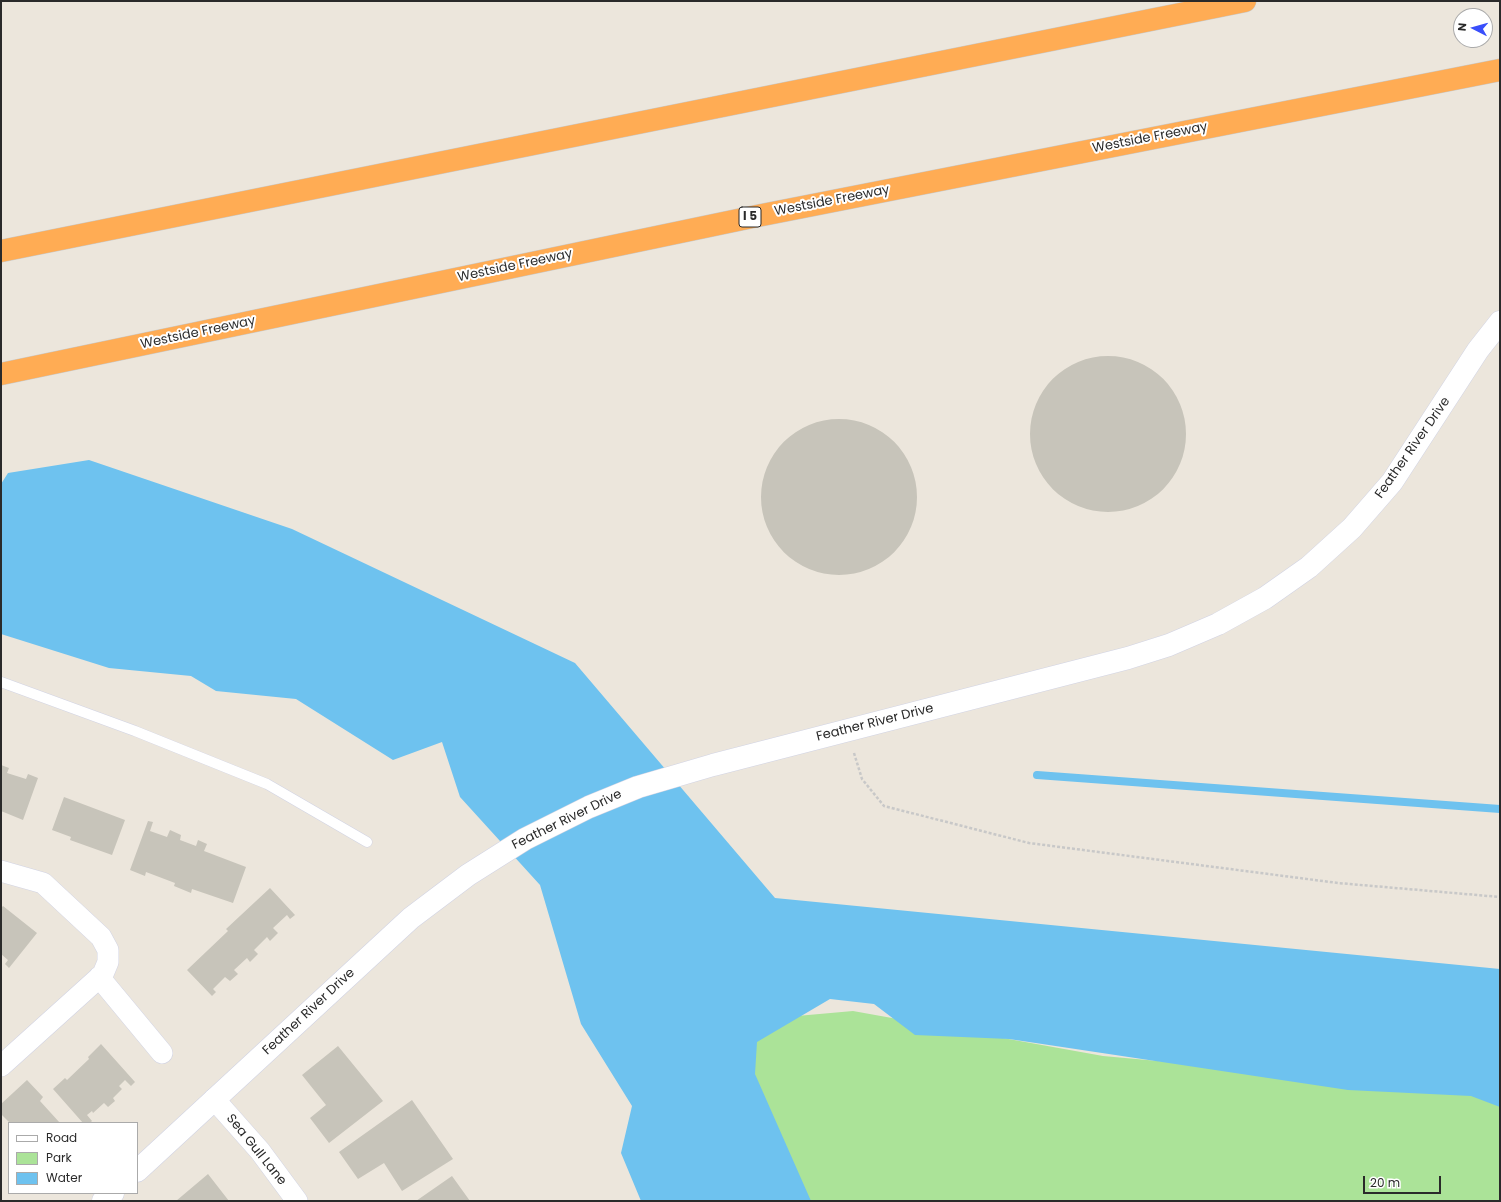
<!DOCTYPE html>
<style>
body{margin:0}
#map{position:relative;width:1501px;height:1202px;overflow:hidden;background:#ece6dc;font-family:Poppins,sans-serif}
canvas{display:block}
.frame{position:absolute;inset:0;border:2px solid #2a2a2a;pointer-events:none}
.legend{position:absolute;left:8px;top:1122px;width:130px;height:72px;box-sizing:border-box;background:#fff;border:1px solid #aaa;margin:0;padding:5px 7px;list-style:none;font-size:12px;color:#2a2a2a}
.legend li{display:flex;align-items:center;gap:8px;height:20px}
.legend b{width:20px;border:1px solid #aaa}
.north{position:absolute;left:1453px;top:8px;width:40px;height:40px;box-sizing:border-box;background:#fff;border:1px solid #aaa;border-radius:50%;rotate:276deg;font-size:11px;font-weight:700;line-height:16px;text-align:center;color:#2a2a2a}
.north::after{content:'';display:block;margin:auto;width:14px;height:18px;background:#3a4ffb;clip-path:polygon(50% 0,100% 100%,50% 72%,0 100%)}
.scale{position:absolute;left:1363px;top:1176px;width:78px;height:18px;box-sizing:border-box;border:2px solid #2a2a2a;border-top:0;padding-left:5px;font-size:12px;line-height:14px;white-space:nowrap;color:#2a2a2a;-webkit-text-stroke:3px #fff;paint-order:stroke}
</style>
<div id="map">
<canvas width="1501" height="1202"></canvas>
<div class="frame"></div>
<ul class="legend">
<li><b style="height:5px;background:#fff"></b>Road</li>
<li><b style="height:11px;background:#abe398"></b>Park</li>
<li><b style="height:11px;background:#6ec2ef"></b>Water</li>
</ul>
<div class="north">N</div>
<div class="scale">20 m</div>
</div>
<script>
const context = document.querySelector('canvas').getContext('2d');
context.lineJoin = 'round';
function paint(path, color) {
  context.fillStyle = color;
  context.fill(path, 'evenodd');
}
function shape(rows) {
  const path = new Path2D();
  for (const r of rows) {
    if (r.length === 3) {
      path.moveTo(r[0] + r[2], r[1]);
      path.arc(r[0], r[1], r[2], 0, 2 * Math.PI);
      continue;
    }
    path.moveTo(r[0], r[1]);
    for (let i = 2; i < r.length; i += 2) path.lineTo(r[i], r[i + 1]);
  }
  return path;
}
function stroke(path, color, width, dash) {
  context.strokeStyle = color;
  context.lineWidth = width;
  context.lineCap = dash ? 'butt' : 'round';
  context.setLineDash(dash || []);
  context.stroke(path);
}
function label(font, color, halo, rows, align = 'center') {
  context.font = font + ' Poppins,sans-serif';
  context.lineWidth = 4;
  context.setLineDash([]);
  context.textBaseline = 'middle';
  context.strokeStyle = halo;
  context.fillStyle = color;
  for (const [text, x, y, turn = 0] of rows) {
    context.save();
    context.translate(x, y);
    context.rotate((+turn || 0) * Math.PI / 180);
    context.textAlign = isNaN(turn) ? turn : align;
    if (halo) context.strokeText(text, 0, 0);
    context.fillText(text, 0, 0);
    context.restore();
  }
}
paint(shape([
 [853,1011,1103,1056,1500,1092,1500,1201,772,1201,741,1021]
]), '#abe398');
paint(shape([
 [89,460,292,529,575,663,775,898,1500,969,1500,1107,1471,1096,1348,1090,1009,1039,915,1035,874,1004,830,999,757,1042,755,1074,811,1201,641,1201,621,1153,632,1106,581,1024,540,885,460,797,442,742,393,760,296,699,216,691,191,676,109,668,1,634,1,484,8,473]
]), '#6ec2ef');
stroke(shape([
 [1037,775,1500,809]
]), '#6ec2ef', 8);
paint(shape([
 [1108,434,78],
 [839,497,78],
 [1,765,9,768,7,773,26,779,28,774,38,778,23,820,1,811],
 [64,797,125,820,112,855,70,840,71,837,52,830],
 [148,821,153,822,150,831,167,837,170,830,181,835,180,840,196,846,198,840,207,844,204,851,246,867,233,903,192,889,191,893,174,886,175,883,146,872,145,876,130,870],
 [270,888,295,915,290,919,287,915,273,928,278,933,270,941,267,937,254,950,258,954,250,962,247,958,234,970,238,974,230,981,225,977,213,989,216,992,212,996,187,970,228,931,226,929],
 [3,906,37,933,9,968,5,964,8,960,1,954,1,908],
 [101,1044,135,1082,131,1086,125,1080,119,1086,122,1089,113,1098,115,1101,108,1107,104,1103,93,1113,92,1111,87,1115,92,1121,90,1123,83,1123,53,1089,65,1078,67,1080,89,1059,88,1057],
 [338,1046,383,1101,329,1143,310,1118,326,1105,302,1075],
 [27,1080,43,1097,40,1101,60,1123,10,1123,1,1114,1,1104],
 [412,1100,453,1159,402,1191,384,1163,358,1179,339,1152],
 [208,1174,229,1201,176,1201],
 [452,1176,470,1201,416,1201]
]), '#c7c4ba');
const service = shape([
 [1,682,135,731,267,784,367,842]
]);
const minor = shape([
 [1,871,43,883,101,937,108,950,108,962,103,974,1,1066],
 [99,977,162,1053],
 [214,1099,260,1151,297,1201]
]);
const tertiary = shape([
 [137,1171,411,918,468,875,525,839,589,807,638,787,713,765,1128,658,1169,645,1218,624,1265,598,1309,567,1352,528,1392,482,1478,350,1500,322],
 [103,1201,113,1193]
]);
const motorway = shape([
 [1,251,1245,1],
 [1,374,757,216,1500,70]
]);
stroke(service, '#d1d3e3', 11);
stroke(minor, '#d1d3e3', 22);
stroke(tertiary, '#d1d3e3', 23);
stroke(motorway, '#c8c8c8', 23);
stroke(shape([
 [854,753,862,779,884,806,1029,843,1338,883,1500,897]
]), '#c8c8c8', 2.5, [3, 2]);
stroke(service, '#fff', 10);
stroke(minor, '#fff', 21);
stroke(tertiary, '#fff', 22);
stroke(motorway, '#ffac54', 22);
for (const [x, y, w] of [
 [750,217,22]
]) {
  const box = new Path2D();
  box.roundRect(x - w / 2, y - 10, w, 20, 3);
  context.fillStyle = '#fff';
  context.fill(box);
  stroke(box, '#2a2a2a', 1);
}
label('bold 12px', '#2a2a2a', null, [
 ["I 5",750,217]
]);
label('13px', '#2a2a2a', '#fff', [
 ["Westside Freeway",1150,138,-11],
 ["Westside Freeway",832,201,-11],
 ["Westside Freeway",515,266,-12],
 ["Westside Freeway",198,333,-12],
 ["Feather River Drive",1413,448,-55],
 ["Feather River Drive",875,723,-14],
 ["Feather River Drive",567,820,-26],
 ["Feather River Drive",309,1012,-43],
 ["Sea Gull Lane",256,1150,51]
]);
</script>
